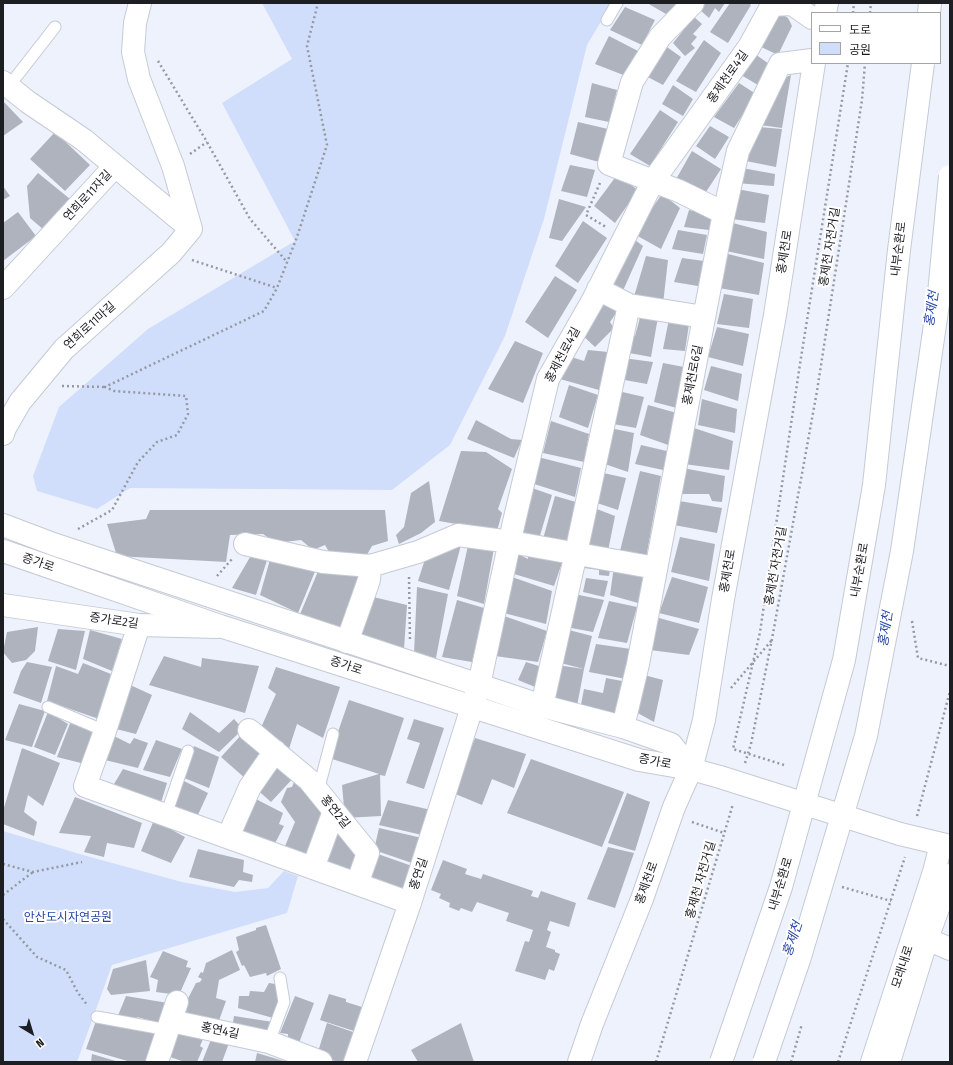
<!DOCTYPE html>
<meta charset="utf-8">
<style>
body{margin:0}
#map{position:relative;width:953px;height:1065px;overflow:hidden;background:#edf2fd;font-family:"Fira Sans Condensed","Noto Sans KR",sans-serif}
canvas{display:block}
.frame{position:absolute;inset:0;border:4px solid #1d1e22;pointer-events:none}
.legend{position:absolute;left:811px;top:12px;width:130px;height:52px;box-sizing:border-box;background:#fff;border:1px solid #a5a5a7;margin:0;padding:5px 7px;list-style:none;font-size:12px;color:#1d1e22}
.legend li{display:flex;align-items:center;gap:8px;height:20px}
.legend b{width:20px;border:1px solid #a5a5a7}
.north{position:absolute;left:12px;top:1013px;width:40px;height:40px;-webkit-text-stroke:3px #fff;paint-order:stroke;rotate:142deg;font-size:11px;font-weight:700;line-height:16px;text-align:center;color:#1d1e22}
.north::after{content:'';display:block;margin:auto;width:14px;height:18px;background:#1d1e22;clip-path:polygon(50% 0,100% 100%,50% 72%,0 100%)}
</style>
<div id="map">
<canvas width="953" height="1065"></canvas>
<div class="frame"></div>
<ul class="legend">
<li><b style="height:5px;background:#fff"></b>도로</li>
<li><b style="height:11px;background:#d1defb"></b>공원</li>
</ul>
<div class="north">N</div>
</div>
<script>
const context = document.querySelector('canvas').getContext('2d');
context.lineJoin = 'round';
function paint(path, color) {
  context.fillStyle = color;
  context.fill(path, 'evenodd');
}
function shape(rows) {
  const path = new Path2D();
  for (const r of rows) {
    path.moveTo(r[0], r[1]);
    for (let i = 2; i < r.length; i += 2) path.lineTo(r[i], r[i + 1]);
  }
  return path;
}
function stroke(path, color, width, dash) {
  context.strokeStyle = color;
  context.lineWidth = width;
  context.lineCap = dash ? 'butt' : 'round';
  context.setLineDash(dash || []);
  context.stroke(path);
}
function label(font, color, halo, rows, align = 'center') {
  context.font = font + ' "Fira Sans Condensed","Noto Sans KR",sans-serif';
  context.lineWidth = 4;
  context.setLineDash([]);
  context.textBaseline = 'middle';
  context.strokeStyle = halo;
  context.fillStyle = color;
  for (const [text, x, y, turn = 0] of rows) {
    context.save();
    context.translate(x, y);
    context.rotate((+turn || 0) * Math.PI / 180);
    context.textAlign = isNaN(turn) ? turn : align;
    if (halo) context.strokeText(text, 0, 0);
    context.fillText(text, 0, 0);
    context.restore();
  }
}
paint(shape([
 [262,3,612,3,587,45,544,219,505,336,450,445,392,490,130,488,97,509,37,491,33,476,59,407,148,329,295,241,222,103,292,59],
 [3,831,83,855,182,882,235,892,268,888,284,871,298,876,287,913,112,965,77,1062,3,1062]
]), '#d1defb');
paint(shape([
 [907,3,950,3,950,303,911,554,858,808,776,1062,695,1062,732,958,808,695,827,601,844,532,874,339,902,63,940,63,940,13,906,13]
]), '#edf2fd');
paint(shape([
 [647,3,683,3,673,18],
 [703,3,725,3,719,12,715,8,709,18,700,10],
 [730,3,749,3,751,5,728,43,710,32],
 [625,7,655,20,642,45,610,30],
 [780,13,788,18,792,26,778,55,757,45],
 [694,17,702,24,693,34,697,37,691,44,695,48,685,56,673,43],
 [609,36,638,51,626,76,595,64],
 [704,40,721,53,696,92,676,81],
 [664,45,681,57,663,85,644,75],
 [755,54,772,66,758,85,741,75],
 [791,75,782,128,760,125,784,78],
 [592,83,617,90,609,122,585,117],
 [739,83,756,94,734,128,714,117],
 [673,85,693,99,683,116,662,104],
 [3,101,23,122,3,136],
 [660,110,678,122,650,166,630,154],
 [578,122,608,129,599,162,570,154],
 [710,126,729,137,715,159,696,146],
 [759,127,782,129,776,167,746,161],
 [55,132,90,165,65,191,30,159],
 [692,151,721,169,704,195,675,181],
 [570,165,595,170,587,197,561,191],
 [742,168,775,174,774,186,736,183],
 [38,173,70,199,44,230,30,218,27,186],
 [617,175,638,190,615,223,594,206],
 [3,186,10,196,3,200],
 [737,189,769,195,765,223,731,219],
 [662,194,680,208,661,249,634,234],
 [559,199,586,207,562,241,549,238],
 [689,210,712,215,709,230,684,227],
 [18,212,36,236,3,261,3,223],
 [583,221,607,238,578,283,555,266],
 [729,222,767,232,764,259,726,251],
 [678,230,707,235,703,254,672,249],
 [635,240,643,246,621,295,607,286],
 [724,253,764,263,759,295,719,288],
 [646,256,668,260,663,304,633,300],
 [682,258,704,261,698,286,674,282],
 [555,276,577,290,548,338,525,322],
 [724,294,753,299,749,328,717,324],
 [605,301,618,310,610,322,614,328,595,347,579,332],
 [641,314,658,317,651,357,624,352,628,334,635,336],
 [669,319,689,324,685,351,663,349],
 [717,327,749,334,743,366,708,357],
 [515,341,543,353,523,403,488,389],
 [588,350,608,352,599,390,560,379,568,356,584,361],
 [623,358,653,362,647,384,619,379],
 [663,363,684,367,677,408,654,402],
 [711,366,742,374,738,401,704,390],
 [569,385,598,395,588,428,559,417],
 [618,391,644,397,636,428,613,424],
 [702,399,737,409,735,433,698,425],
 [648,405,677,413,671,446,640,435],
 [476,420,511,439,522,440,514,458,467,439],
 [551,421,589,434,584,462,543,453],
 [691,427,733,441,729,470,684,464],
 [610,428,634,433,628,472,599,462],
 [641,445,671,452,668,471,635,464],
 [461,451,486,452,512,469,498,509,502,513,497,531,439,521],
 [538,457,581,468,575,497,531,483],
 [683,468,725,476,722,502,712,501,709,494,678,494],
 [640,471,661,476,646,558,619,555],
 [599,472,626,478,618,510,591,501],
 [429,481,435,522,421,533,399,544,396,535,404,527,411,493],
 [532,488,552,495,539,539,522,534],
 [555,496,576,502,567,545,543,539],
 [679,501,722,508,717,533,674,525],
 [589,506,615,516,608,551,582,548],
 [150,510,385,510,388,541,372,546,365,558,332,557,325,545,313,550,301,540,276,543,263,534,230,535,226,562,117,556,107,524,146,519],
 [680,537,715,544,709,581,671,572],
 [469,541,494,548,484,604,457,596],
 [461,545,449,590,418,581,427,553],
 [528,551,563,560,554,586,514,574,516,553,528,559],
 [253,552,268,557,256,595,232,588],
 [271,556,316,569,298,613,260,595],
 [611,564,609,576,599,575,599,570,577,567],
 [614,566,644,576,638,603,610,595],
 [319,569,362,576,342,636,298,619],
 [512,577,552,591,546,624,504,613],
 [672,577,708,587,699,623,659,613],
 [586,578,608,581,604,597,583,592],
 [417,587,448,594,436,658,414,654],
 [574,594,604,600,593,632,566,627],
 [369,596,407,605,404,649,354,633],
 [457,600,484,608,472,662,442,657],
 [609,601,637,607,627,643,598,638],
 [504,616,547,631,538,662,495,656],
 [659,618,699,629,689,655,650,650],
 [38,627,35,651,26,660,12,663,3,652,7,632],
 [58,629,85,631,76,670,48,661],
 [565,629,592,636,584,669,557,662],
 [90,630,122,639,112,671,83,659],
 [596,644,631,649,626,679,589,672],
 [164,656,201,667,202,658,259,666,245,713,149,685],
 [27,662,52,667,41,703,13,693,21,671],
 [526,662,542,667,540,689,518,680],
 [83,663,111,674,99,719,47,701,56,666,78,674],
 [557,665,584,669,577,706,550,701],
 [276,667,340,687,323,738,297,724,287,755,259,732,276,694,268,688],
 [644,675,663,680,654,722,634,711],
 [606,678,622,681,615,717,580,710,584,689,603,693],
 [128,684,152,695,136,734,112,728],
 [349,700,404,718,385,776,380,775,381,816,345,818,342,785,379,774,329,758],
 [19,704,45,711,32,747,5,740],
 [48,712,68,724,55,755,34,747],
 [190,712,219,733,234,719,243,729,219,752,182,729],
 [414,719,444,728,424,789,406,783,420,743,407,739],
 [71,721,95,734,85,764,57,757],
 [243,733,266,755,246,779,221,757],
 [114,736,130,744,134,738,148,743,138,768,105,760],
 [475,738,526,754,514,788,492,779,482,805,453,793],
 [156,740,182,749,170,777,143,770],
 [194,746,219,757,209,788,184,778],
 [22,748,60,763,43,806,28,795,24,812,37,822,34,836,3,824,3,811],
 [531,759,624,792,602,847,507,813],
 [278,762,297,774,271,802,253,786],
 [123,769,167,783,160,806,111,789],
 [182,780,208,793,196,819,173,810],
 [294,782,307,783,329,812,310,862,283,851,295,822,281,802,287,788,292,787],
 [627,793,650,802,635,851,608,843],
 [250,796,283,813,279,824,284,826,272,849,235,833],
 [75,797,142,823,134,848,107,843,104,857,84,852,91,836,59,833],
 [388,800,431,810,422,835,379,825],
 [154,820,185,837,171,863,141,851],
 [332,827,361,852,353,877,318,864],
 [379,828,422,838,412,863,374,850],
 [608,847,634,853,615,908,587,899],
 [198,849,244,860,243,872,253,875,252,882,239,880,234,887,189,877],
 [375,853,412,866,405,893,369,879],
 [443,860,467,869,465,874,481,879,483,874,533,891,531,896,538,898,541,891,576,903,569,927,550,921,547,930,551,932,546,947,555,950,555,952,560,954,554,971,549,969,545,980,515,971,525,941,529,942,533,930,506,921,509,913,477,902,472,912,461,908,459,911,449,907,450,903,439,898,441,894,431,890],
 [266,925,281,969,267,976,266,973,250,977,244,965,242,966,236,952,239,950,236,937,256,930,256,928],
 [232,950,240,970,219,980,216,998,226,1001,217,1026,179,1016,196,983,200,982,202,979,198,977,201,972,203,973,206,963],
 [163,951,188,961,186,967,191,968,179,995,156,992,158,980,150,977],
 [146,960,150,991,111,995,107,989,113,969],
 [269,983,275,984,280,999,273,1018,238,1008,239,996,249,996,250,991,264,992],
 [329,994,346,999,346,1002,365,1008,357,1032,320,1020],
 [126,996,168,1003,161,1023,137,1017,137,1022,117,1018],
 [295,996,314,1003,299,1043,288,1041,288,1034,280,1033],
 [234,1016,273,1022,269,1042,232,1029],
 [96,1021,159,1034,149,1062,131,1062,86,1049],
 [327,1023,356,1033,346,1062,338,1062,317,1055],
 [461,1023,474,1062,418,1062,411,1050],
 [175,1029,203,1039,200,1046,203,1048,197,1062,185,1062,167,1056],
 [212,1037,229,1043,222,1062,202,1062],
 [257,1053,287,1062,255,1062],
 [92,1054,119,1062,91,1062]
]), '#aeb3be');
const service = shape([
 [607,20,617,3],
 [9,86,55,27],
 [48,707,105,731],
 [318,791,333,734],
 [166,815,188,751],
 [97,1017,168,1030],
 [269,1042,284,1002,280,978]
]);
const minor = shape([
 [693,3,660,37,632,82,609,164,679,191,724,213],
 [825,13,827,3],
 [3,82,28,102,84,140,191,229],
 [3,288,115,166],
 [598,289,629,305,704,317],
 [3,434,5,428,20,402,64,349,171,253,191,229,173,166,139,79,133,52,135,23,140,3],
 [245,544,323,562,370,566,418,552,458,535,511,542,656,568],
 [3,605,139,625,218,627],
 [139,625,105,731,85,786,410,903],
 [347,642,369,580,370,566],
 [542,706,576,553,629,305],
 [623,727,638,664,724,213,738,151,780,64,812,60],
 [249,730,309,780,368,853,357,884],
 [228,837,250,787,275,751],
 [313,868,334,811],
 [927,939,950,949],
 [171,1021,269,1042,321,1062],
 [157,1062,177,1002],
 [355,1062,410,903,479,685,514,522,548,379,593,300,653,181,749,47,772,5,792,4,812,18],
 [579,1062,592,1024,642,899,674,807,691,769,704,720,723,599,775,315,814,63]
]);
const secondary = shape([
 [3,525,53,544,479,685,542,706,623,727,671,744,691,769],
 [3,551,220,626,639,760,691,769,720,777],
 [900,834,950,846],
 [872,1062,934,872,941,844],
 [889,1062,927,939,950,875]
]);
const trunk = shape([
 [929,13,930,3]
]);
stroke(service, '#c5cad5', 13);
stroke(minor, '#c5cad5', 24);
stroke(secondary, '#c5cad5', 24);
stroke(trunk, '#c5cad5', 24);
stroke(shape([
 [853,13,854,3],
 [870,13,871,3],
 [158,61,207,142,250,219,287,262],
 [190,154,207,142],
 [600,183,586,215,606,227],
 [192,260,277,288],
 [62,386,105,387],
 [78,529,112,510,138,462,157,442,177,435,188,414,186,396,114,391,105,387,264,311,277,288,297,237,327,145,307,46,318,3],
 [217,576,232,559],
 [409,577,410,640],
 [912,621,918,658,950,666],
 [731,688,772,640],
 [745,763,751,744,772,639,817,391,862,100,865,63],
 [784,765,733,749,760,632,800,364,848,63],
 [917,816,950,691],
 [692,822,724,833],
 [3,864,33,872,82,862],
 [842,887,891,901],
 [3,895,33,872],
 [3,919,37,957,66,970,78,993,88,1006],
 [656,1062,733,804],
 [791,1062,802,1024],
 [838,1062,905,857]
]), '#9699a1', 2.5, [2, 3]);
stroke(service, '#fff', 11);
stroke(minor, '#fff', 22);
stroke(secondary, '#fff', 22);
stroke(trunk, '#fff', 22);
const secondaryBridge = shape([
 [720,777,900,834]
]);
const trunkBridge = shape([
 [721,1062,781,887,844,660,874,485,899,250,923,63],
 [764,1062,799,960,866,736,902,551,938,304,950,176]
]);
stroke(secondaryBridge, '#c5cad5', 24, []);
stroke(trunkBridge, '#c5cad5', 24, []);
stroke(secondaryBridge, '#fff', 22);
stroke(trunkBridge, '#fff', 22);
label('12px', '#1d1e22', '#fff', [
 ["홍제천로4길",728,77,-55],
 ["연희로11자길",88,196,-47],
 ["홍제천 자전거길",830,247,-81],
 ["내부순환로",899,249,-83],
 ["홍제천로",785,252,-81],
 ["연희로11마길",90,326,-42],
 ["홍제천로4길",563,355,-62],
 ["홍제천로6길",693,375,-79],
 ["증가로",38,563,19],
 ["홍제천 자전거길",776,566,-80],
 ["내부순환로",860,570,-80],
 ["홍제천로",728,571,-80],
 ["증가로2길",114,621,8],
 ["증가로",346,666,18],
 ["증가로",655,762,11],
 ["홍연2길",335,812,51],
 ["홍연길",419,874,-72],
 ["홍제천 자전거길",701,880,-74],
 ["홍제천로",647,883,-70],
 ["내부순환로",781,884,-73],
 ["모래내로",903,967,-72],
 ["홍연4길",220,1031,12]
]);
label('12px', '#2846a1', '#fff', [
 ["안산도시자연공원",68,918]
]);
label('italic 13px', '#2a48a4', '#fff', [
 ["홍제천",932,309,-82],
 ["홍제천",886,629,-82],
 ["홍제천",793,939,-71]
]);
</script>
